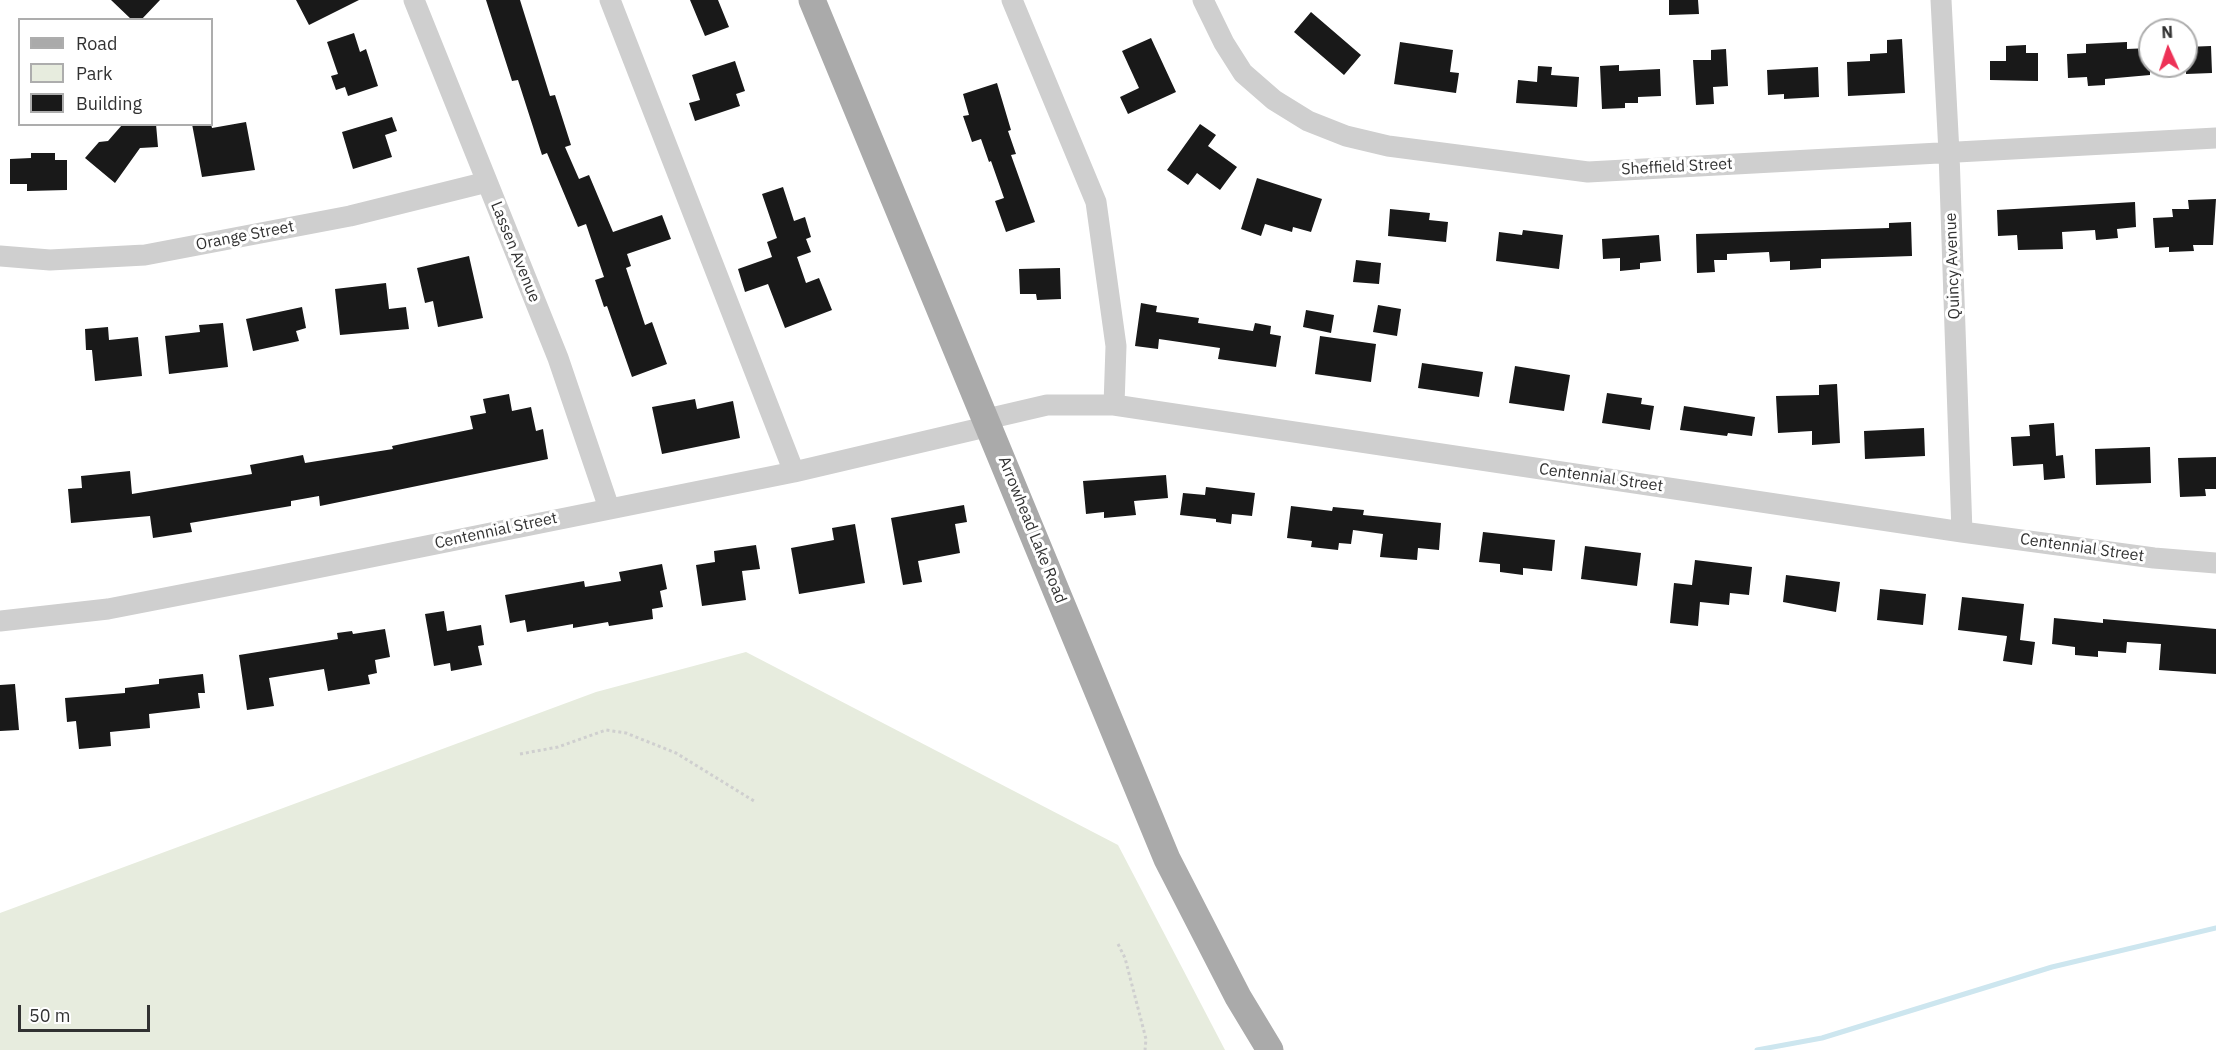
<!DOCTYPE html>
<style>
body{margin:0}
#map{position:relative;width:2216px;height:1050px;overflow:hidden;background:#fff;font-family:"IBM Plex Sans",sans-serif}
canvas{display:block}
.legend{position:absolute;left:18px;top:18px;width:195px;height:108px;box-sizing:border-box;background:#fff;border:2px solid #adadad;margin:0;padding:8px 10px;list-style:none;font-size:18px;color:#323232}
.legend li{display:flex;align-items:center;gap:12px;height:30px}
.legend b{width:30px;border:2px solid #adadad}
.north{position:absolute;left:2138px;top:18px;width:60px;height:60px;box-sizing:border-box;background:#fff;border:2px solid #adadad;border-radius:50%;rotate:357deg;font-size:16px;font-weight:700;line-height:24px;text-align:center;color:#323232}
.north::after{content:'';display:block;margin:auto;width:21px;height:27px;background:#ed3156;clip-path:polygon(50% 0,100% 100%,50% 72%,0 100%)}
.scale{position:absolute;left:18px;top:1005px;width:132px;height:27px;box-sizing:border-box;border:3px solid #323232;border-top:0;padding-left:8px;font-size:18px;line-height:21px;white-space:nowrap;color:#323232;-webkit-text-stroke:4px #fff;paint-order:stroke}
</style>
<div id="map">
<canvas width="2216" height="1050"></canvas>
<ul class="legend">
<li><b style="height:8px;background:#aaa"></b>Road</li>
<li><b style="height:16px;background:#e7ecde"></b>Park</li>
<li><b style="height:16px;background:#191919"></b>Building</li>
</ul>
<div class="north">N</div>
<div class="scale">50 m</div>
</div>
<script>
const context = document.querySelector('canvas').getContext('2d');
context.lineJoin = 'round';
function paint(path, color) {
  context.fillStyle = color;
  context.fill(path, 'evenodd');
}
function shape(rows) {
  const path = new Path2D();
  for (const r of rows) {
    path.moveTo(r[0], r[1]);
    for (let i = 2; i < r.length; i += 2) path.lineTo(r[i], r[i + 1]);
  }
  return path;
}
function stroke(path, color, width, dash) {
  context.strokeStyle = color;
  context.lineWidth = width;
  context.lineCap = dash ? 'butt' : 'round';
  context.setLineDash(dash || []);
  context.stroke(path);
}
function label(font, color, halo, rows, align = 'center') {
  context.font = font + ' "IBM Plex Sans",sans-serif';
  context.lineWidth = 6;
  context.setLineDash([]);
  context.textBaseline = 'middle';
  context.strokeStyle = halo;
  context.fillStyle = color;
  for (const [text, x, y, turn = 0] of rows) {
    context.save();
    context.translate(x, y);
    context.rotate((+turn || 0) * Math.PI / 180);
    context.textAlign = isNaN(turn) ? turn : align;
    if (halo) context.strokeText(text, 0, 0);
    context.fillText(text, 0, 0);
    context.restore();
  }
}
paint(shape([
 [746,652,1118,845,1225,1050,0,1050,0,913,596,692]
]), '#e7ecde');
stroke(shape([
 [1757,1050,1822,1038,2052,967,2216,928]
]), '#cde6ef', 5);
paint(shape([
 [111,0,160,0,141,20,132,20],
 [296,0,359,0,309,25],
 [486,0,520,0,550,96,555,95,571,145,565,147,579,179,589,175,613,232,662,215,671,239,627,254,631,266,626,268,645,325,652,322,667,364,632,377,607,306,604,307,595,280,604,277,586,224,578,227,547,153,542,155,518,80,512,81],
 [690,0,718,0,729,27,705,36],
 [1669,0,1698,0,1699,14,1669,15],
 [1311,12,1361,55,1344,75,1294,32],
 [354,33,360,52,366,49,378,86,348,96,345,87,336,90,331,76,338,74,327,42],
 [1151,38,1176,92,1128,114,1120,97,1139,88,1122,51],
 [1902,39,1905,93,1848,96,1847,62,1870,61,1870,54,1887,53,1887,40],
 [1400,42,1453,50,1450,72,1459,73,1456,93,1394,84],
 [2127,42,2127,49,2150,48,2150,75,2105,79,2105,85,2088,86,2087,77,2068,78,2067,54,2086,53,2086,44],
 [2026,45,2026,53,2038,53,2038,81,1990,80,1990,61,2006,61,2006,46],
 [2211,46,2212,73,2186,74,2186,47],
 [1726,49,1728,86,1713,87,1714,104,1696,105,1693,60,1711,60,1711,50],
 [735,61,745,91,736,94,740,106,695,121,689,103,700,100,692,75],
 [1619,65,1619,71,1660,69,1661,96,1638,97,1638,103,1625,103,1625,108,1602,109,1600,66],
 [1538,66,1552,67,1551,75,1579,77,1577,107,1516,103,1518,80,1537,82],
 [1818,67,1819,97,1784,99,1784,94,1768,95,1767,70],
 [997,83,1011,130,1008,131,1016,154,1011,155,1035,222,1006,232,995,201,1004,198,991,161,989,162,981,139,972,142,963,116,969,115,963,94],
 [392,117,397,131,385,135,392,157,353,169,342,132],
 [246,122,255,170,202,177,192,124,211,124,212,128],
 [156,124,158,147,140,148,115,183,85,158,99,142,108,141,122,125],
 [1200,124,1216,135,1208,146,1237,167,1220,190,1197,173,1188,185,1167,170],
 [31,153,55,153,55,160,67,160,67,190,27,191,27,184,10,184,10,159,31,158],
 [1257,178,1322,199,1311,232,1293,227,1292,232,1265,224,1261,236,1241,229],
 [783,187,794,221,805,217,811,237,806,239,811,252,797,257,806,283,819,278,832,310,785,328,768,284,745,292,738,269,772,257,767,242,777,238,762,194],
 [2216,199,2213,245,2193,245,2194,251,2169,252,2169,247,2155,248,2153,218,2173,217,2172,209,2189,209,2188,200],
 [2135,202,2136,227,2117,229,2118,238,2096,240,2095,230,2062,232,2063,249,2018,250,2017,235,1998,236,1997,210],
 [1390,209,1430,213,1429,220,1448,222,1446,242,1388,236],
 [1911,222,1912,256,1821,259,1821,268,1790,270,1790,261,1770,262,1769,252,1727,254,1727,260,1714,260,1715,272,1697,273,1696,234,1889,228,1889,223],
 [1523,230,1563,235,1559,269,1496,261,1499,232,1522,235],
 [1659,235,1661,261,1640,263,1640,269,1620,271,1620,258,1603,259,1602,239],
 [469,256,483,318,438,327,433,301,425,303,417,268],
 [1356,260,1381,263,1379,284,1353,282],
 [1060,268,1061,299,1037,300,1036,294,1020,294,1019,269],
 [386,283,389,309,406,307,409,329,340,335,335,289],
 [1141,303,1157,306,1156,312,1199,318,1198,323,1253,331,1255,323,1271,326,1270,334,1281,336,1276,367,1218,359,1220,348,1159,339,1158,349,1135,346],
 [1378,305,1401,309,1397,336,1373,332],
 [302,307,306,328,296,331,299,341,253,351,246,319],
 [1306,310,1334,315,1331,333,1303,327],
 [223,323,228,367,169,374,165,336,200,332,199,325],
 [108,327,109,340,138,337,142,376,95,381,92,350,86,350,85,329],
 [1320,336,1376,344,1371,382,1315,374],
 [1422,363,1483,372,1479,397,1418,388],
 [1515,366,1570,375,1564,411,1509,403],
 [1837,384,1840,443,1812,445,1812,431,1778,433,1776,396,1819,395,1819,385],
 [1607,393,1642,398,1641,404,1654,406,1650,430,1602,423],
 [509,394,512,411,531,407,536,431,543,429,548,459,320,506,319,496,291,501,291,506,190,523,192,532,153,538,150,516,71,523,68,489,82,488,81,476,130,471,132,494,252,474,250,465,303,455,305,463,393,449,392,446,473,429,470,416,486,413,483,399],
 [695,399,697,409,733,401,740,438,662,454,652,407],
 [1684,406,1755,417,1752,436,1728,433,1727,436,1680,430],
 [2054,423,2056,456,2063,455,2065,478,2044,480,2043,464,2013,466,2011,437,2030,436,2029,425],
 [1924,428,1925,456,1865,459,1864,431],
 [2150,447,2151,483,2096,485,2095,449],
 [2216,457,2216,489,2205,489,2206,496,2180,497,2178,458],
 [1166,475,1168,498,1134,501,1136,515,1104,518,1104,512,1086,514,1083,481],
 [1206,487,1255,493,1252,516,1232,514,1231,524,1216,522,1216,519,1180,515,1183,493,1205,495],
 [964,505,967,522,955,524,960,553,918,561,922,582,903,585,891,518],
 [1291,506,1332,511,1333,507,1364,510,1363,515,1441,523,1439,550,1418,548,1417,560,1380,557,1383,534,1353,530,1351,544,1339,543,1338,550,1311,547,1312,541,1287,538],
 [855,524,865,583,799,594,791,548,834,540,832,528],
 [1483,532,1555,540,1552,571,1523,568,1523,575,1500,572,1500,564,1479,562],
 [756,545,760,569,742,571,746,600,702,606,696,565,715,562,714,551],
 [1585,546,1641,553,1637,586,1581,579],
 [1695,560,1752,567,1749,595,1730,593,1729,605,1700,602,1698,626,1670,623,1674,583,1692,585],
 [662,564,667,589,660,591,663,607,652,609,653,619,609,626,608,622,573,628,573,624,527,632,525,620,510,623,505,595,584,581,585,587,621,581,619,572],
 [1786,575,1840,582,1836,612,1783,602],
 [1880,589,1926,594,1923,625,1877,620],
 [1962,597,2024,604,2020,640,2035,642,2032,665,2003,661,2007,636,1958,630],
 [444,611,447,631,481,625,484,645,478,646,482,665,451,671,450,663,434,666,425,614],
 [2054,618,2103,623,2103,619,2216,629,2216,674,2159,670,2161,644,2127,642,2126,653,2098,651,2098,657,2075,655,2075,647,2052,644],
 [385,629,390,657,375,660,377,673,368,675,370,684,328,691,324,669,269,678,274,706,247,710,239,655,338,639,337,633,352,631,353,634],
 [203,674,205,693,198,693,200,708,149,714,150,728,110,732,111,746,79,749,76,721,67,722,65,698,125,693,125,688,159,684,159,679],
 [15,684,19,730,0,731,0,685]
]), '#191919');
stroke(shape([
 [520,754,558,747,606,730,626,733,676,753,754,801],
 [1118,944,1125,958,1146,1039,1145,1050]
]), '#cfcfcf', 3, [3, 3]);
stroke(shape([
 [414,0,558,358,609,508],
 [610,0,794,472],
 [1012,0,1096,202,1116,346,1114,405],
 [1203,0,1224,43,1243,73,1274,100,1308,121,1346,136,1388,146,1588,172,2216,138],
 [1941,0,1949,153,1962,532],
 [0,256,50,260,145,255,350,216,487,182],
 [987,419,1047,405,1114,405,1962,532,2154,558,2216,563],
 [0,621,108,609,257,580,794,472,990,426]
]), '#cfcfcf', 21);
stroke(shape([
 [812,0,1167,859,1238,997,1270,1050]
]), '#aaa', 27);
label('16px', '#323232', '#fff', [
 ["Sheffield Street",1677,167,-3],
 ["Orange Street",245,236,-11],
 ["Lassen Avenue",515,252,68],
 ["Quincy Avenue",1953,266,-92],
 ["Centennial Street",1601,478,8],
 ["Arrowhead Lake Road",1032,530,68],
 ["Centennial Street",496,531,-12],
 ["Centennial Street",2082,548,8]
]);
</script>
